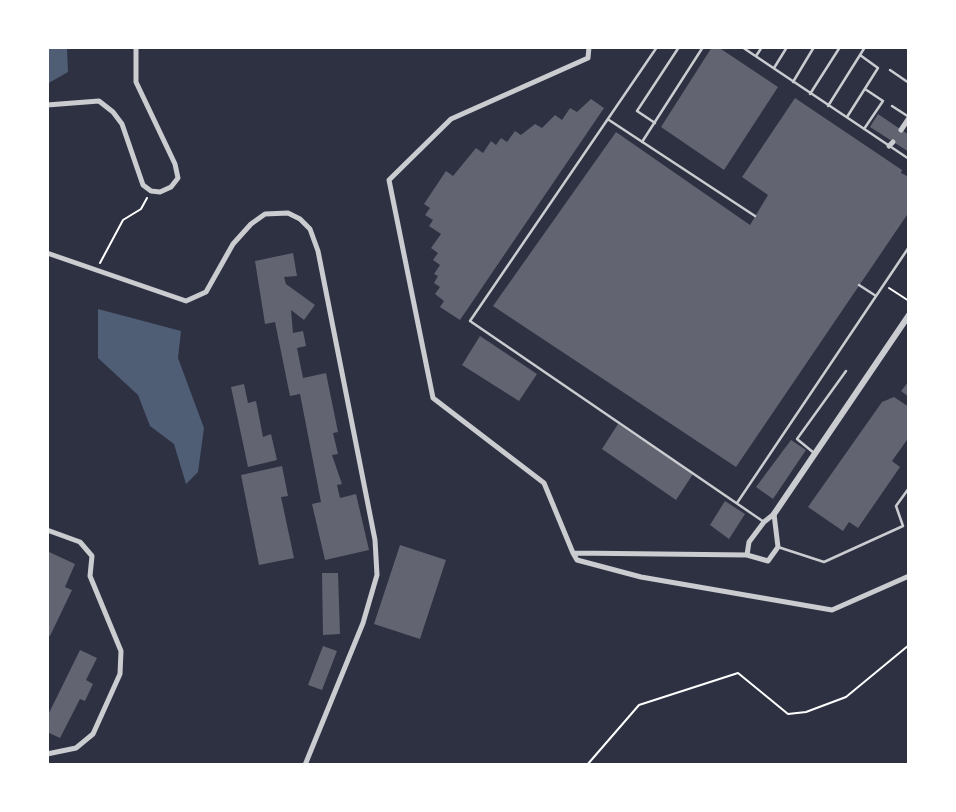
<!DOCTYPE html>
<style>
body{margin:0}
#map{position:relative;width:956px;height:812px;overflow:hidden;background:#2d3142;font-family:"DejaVu Sans",sans-serif}
canvas{display:block}
.frame{position:absolute;inset:0;border:49px solid #fff;pointer-events:none}
</style>
<div id="map">
<canvas width="956" height="812"></canvas>
<div class="frame"></div>
</div>
<script>
const context = document.querySelector('canvas').getContext('2d');
context.lineJoin = 'round';
function paint(path, color) {
  context.fillStyle = color;
  context.fill(path, 'evenodd');
}
function shape(rows) {
  const path = new Path2D();
  for (const r of rows) {
    path.moveTo(r[0], r[1]);
    for (let i = 2; i < r.length; i += 2) path.lineTo(r[i], r[i + 1]);
  }
  return path;
}
function stroke(path, color, width, dash) {
  context.strokeStyle = color;
  context.lineWidth = width;
  context.lineCap = dash ? 'butt' : 'round';
  context.setLineDash(dash || []);
  context.stroke(path);
}
paint(shape([
 [47,47,67,47,68,72,47,84],
 [98,309,181,331,178,358,204,428,198,472,186,484,174,444,150,426,138,395,98,358]
]), '#4f5d75');
paint(shape([
 [712,47,718,47,778,87,724,170,661,127],
 [795,98,902,170,901,173,909,177,909,212,736,467,493,306,616,132,750,225,768,195,742,177],
 [591,99,604,108,460,320,440,307,444,301,435,294,440,287,434,283,438,276,434,274,440,265,433,260,438,253,431,248,441,234,429,226,433,220,425,215,430,208,424,204,446,171,453,176,476,148,483,153,491,141,496,145,501,138,507,142,515,131,521,135,535,124,542,128,555,115,562,120,570,108,577,112],
 [878,114,909,135,909,152,870,127],
 [293,253,297,276,284,277,286,284,315,305,304,320,291,310,293,333,303,331,306,346,297,348,303,378,326,373,338,432,333,433,338,454,332,455,342,484,337,485,340,498,356,494,369,550,325,560,312,504,321,502,300,394,290,396,275,322,265,324,255,261],
 [480,336,537,374,519,401,462,365],
 [909,381,909,397,901,391],
 [244,384,248,403,256,401,263,437,271,434,277,460,248,467,231,387],
 [894,397,909,407,909,437,892,461,900,467,858,528,849,522,843,531,808,507,882,402],
 [618,424,693,474,676,500,602,449],
 [791,440,806,450,773,499,756,487],
 [282,466,288,496,281,497,294,558,259,565,241,475],
 [725,501,745,514,729,539,710,525],
 [400,545,446,560,420,639,374,624],
 [47,551,75,564,65,587,72,590,50,636,47,635],
 [322,573,338,573,340,634,323,635],
 [323,646,337,651,322,690,308,685],
 [80,650,97,658,86,680,93,684,85,701,80,699,60,738,47,732,47,717]
]), '#626471');
stroke(shape([
 [100,263,123,220,141,209,147,198],
 [889,288,909,301],
 [587,765,639,705,738,673,788,714,806,712,846,697,909,645]
]), '#fff', 2);
stroke(shape([
 [657,47,470,321,764,522],
 [742,47,909,159],
 [908,47,909,48],
 [860,55,865,47],
 [756,56,762,47],
 [774,68,787,47],
 [890,70,909,83],
 [793,82,814,47],
 [810,94,840,47],
 [828,106,860,55,878,68,847,117],
 [892,106,909,117],
 [609,120,755,216],
 [655,123,637,111,679,47],
 [864,129,883,101,865,89],
 [642,142,703,47],
 [859,285,876,296],
 [814,453,797,439,846,371],
 [737,503,909,247],
 [778,547,824,562,903,526,896,506,909,488]
]), '#caccd0', 2.5);
stroke(shape([
 [589,47,588,58,451,119,389,180,433,398,544,483,573,553,747,555,768,561,778,547,774,514,764,522,749,542,747,555],
 [47,105,99,101,113,112,122,124,143,185,151,191,160,192,171,187,178,178,175,164,136,82,136,47],
 [901,130,909,118],
 [889,146,893,142],
 [47,253,186,301,206,292,233,244,251,224,265,214,288,213,300,219,310,229,318,251,375,540,377,575,363,623,305,765],
 [47,530,80,542,92,556,90,576,121,651,120,674,93,734,76,748,47,754],
 [573,553,577,560,641,577,832,610,909,576]
]), '#caccd0', 5);
stroke(shape([
 [774,514,909,315]
]), '#caccd0', 6);
</script>
